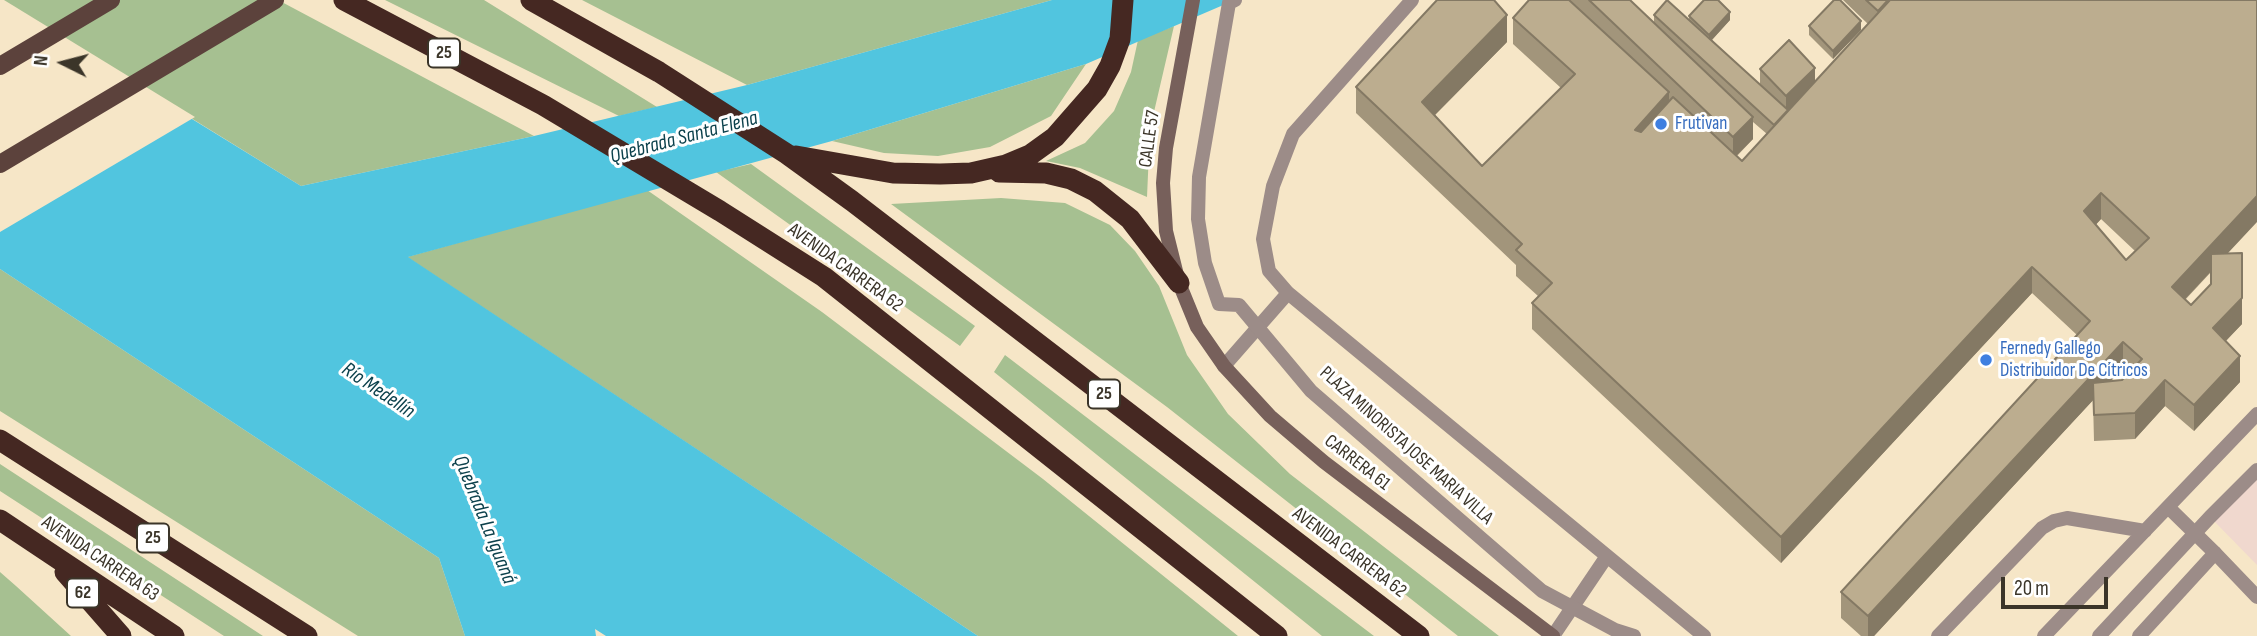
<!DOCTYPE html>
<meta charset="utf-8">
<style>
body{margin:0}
#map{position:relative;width:2257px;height:636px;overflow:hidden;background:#f6e6c7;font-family:"Sofia Sans Condensed",sans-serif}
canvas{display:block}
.north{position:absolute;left:28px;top:28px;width:70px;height:70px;-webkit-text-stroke:5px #fff;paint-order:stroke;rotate:276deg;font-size:19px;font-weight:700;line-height:28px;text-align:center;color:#3b3529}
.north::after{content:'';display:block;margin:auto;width:24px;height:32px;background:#3b3529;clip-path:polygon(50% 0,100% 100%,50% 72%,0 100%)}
.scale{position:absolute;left:2001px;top:577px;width:107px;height:32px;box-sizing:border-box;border:4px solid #3b3529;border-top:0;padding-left:9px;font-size:21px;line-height:24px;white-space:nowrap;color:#3b3529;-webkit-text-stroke:5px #fff;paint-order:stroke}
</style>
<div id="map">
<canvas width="2257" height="636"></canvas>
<div class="north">N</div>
<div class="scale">20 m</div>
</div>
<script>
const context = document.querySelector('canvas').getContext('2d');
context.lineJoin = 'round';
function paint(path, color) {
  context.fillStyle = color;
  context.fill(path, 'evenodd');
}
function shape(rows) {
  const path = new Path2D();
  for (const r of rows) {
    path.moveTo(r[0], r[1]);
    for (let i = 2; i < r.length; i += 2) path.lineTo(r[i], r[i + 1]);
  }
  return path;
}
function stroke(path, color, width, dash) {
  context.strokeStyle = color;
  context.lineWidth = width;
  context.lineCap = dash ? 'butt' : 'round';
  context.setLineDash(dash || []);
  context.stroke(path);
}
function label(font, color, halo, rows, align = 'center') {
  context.font = font + ' "Sofia Sans Condensed",sans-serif';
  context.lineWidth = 6;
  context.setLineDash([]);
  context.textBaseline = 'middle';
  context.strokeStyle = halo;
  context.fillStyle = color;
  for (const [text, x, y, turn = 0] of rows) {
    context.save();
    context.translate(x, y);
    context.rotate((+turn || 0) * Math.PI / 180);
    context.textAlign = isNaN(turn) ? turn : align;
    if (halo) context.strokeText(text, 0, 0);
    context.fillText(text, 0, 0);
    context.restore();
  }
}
paint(shape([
 [2257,470,2257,565,2210,517]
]), '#f0d8ce');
paint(shape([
 [0,0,278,0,534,136,301,186],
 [385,0,484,0,657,107,619,116],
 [582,0,1052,0,747,85],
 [1174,26,1150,129,1147,197,1080,168,1046,161,1085,143,1114,111,1131,72,1138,40],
 [1086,64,1051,116,990,147,938,156,884,153,832,141],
 [751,164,975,326,960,346,716,172],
 [647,190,822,312,1043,479,1238,636,978,636,407,257],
 [1001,198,1065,203,1110,225,1135,251,1159,286,1187,355,1228,414,1290,474,1499,636,1458,636,1167,407,891,204],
 [0,269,439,558,465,636,358,636,0,411],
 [1005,355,1213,514,1374,636,1322,636,994,372],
 [0,464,263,636,224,636,0,491],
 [0,572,16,586,71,636,0,636]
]), '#a6c091');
paint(shape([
 [1052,0,1235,0,1086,64,832,141,408,257,978,636,606,636,595,629,596,636,465,636,439,558,0,269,0,1,301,186,534,136,747,85]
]), '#51c5df');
paint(shape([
 [0,0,4,0,195,117,0,232]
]), '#f6e6c7');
stroke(shape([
 [1412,0,1293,134,1273,186,1263,239,1269,271,1288,293,1704,636],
 [1224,366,1288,293],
 [2168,507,2215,553],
 [1553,636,1607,556],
 [1938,636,2042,528,2054,521,2067,518,2145,531],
 [2044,636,2257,414]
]), '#9c8c88', 14);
stroke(shape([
 [1235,0,1229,3,1199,177,1198,219,1205,263,1219,304,1239,305,1311,391,1542,591,1615,630,1634,636],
 [2099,636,2210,517,2257,470],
 [2139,636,2215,553,2257,597]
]), '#9c8c88', 14);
stroke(shape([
 [1193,0,1166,148,1163,183,1166,231,1179,283,1197,327,1224,366,1270,416,1324,462,1553,636]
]), '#77605b', 14);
stroke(shape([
 [0,66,111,0],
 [0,164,275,0]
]), '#5c423c', 18);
stroke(shape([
 [344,0,543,105,720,211,824,277,1277,636],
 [531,0,659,72,787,154,852,201,1419,636],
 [796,156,893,173,940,174,971,173,1006,165,1030,155,1055,137,1097,89,1110,66,1120,39,1123,0],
 [999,172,1046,173,1071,179,1095,191,1130,219,1179,283],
 [0,440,307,636],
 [0,520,174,636],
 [65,572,121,636]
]), '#452822', 21);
paint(shape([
 [1529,0,1630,0,1654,22,1654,15,1689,19,1689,16,1730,20,1712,40,1760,85,1760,69,1815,82,1868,24,1843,0,2257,0,2228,253,2242,324,2226,341,2240,382,2194,431,2165,406,2135,439,2094,441,2093,400,1874,636,1861,636,1841,618,1841,592,2077,335,2032,293,1781,563,1532,329,1532,303,1538,296,1516,276,1516,265,1356,113,1356,87,1507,42,1435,115,1482,166,1561,88,1513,44,1513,18],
 [1753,122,1767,134,1742,161,1737,156,1753,139],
 [2101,219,2135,251,2126,260,2095,225],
 [2211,272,2211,284,2191,305,2185,300],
 [2123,368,2128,373,2122,380,2111,381],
 [1809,26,1861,30,1833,59,1809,35]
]), '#a2957b');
paint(shape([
 [1730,12,1730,20,1709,43,1709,35],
 [1507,15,1507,42,1422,128,1422,102],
 [1861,21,1861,30,1833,59,1833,51],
 [1815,68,1815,84,1786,112,1786,96],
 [1669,92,1669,118,1635,156,1635,130],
 [1753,117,1753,139,1733,159,1733,137],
 [2101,193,2101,219,2084,238,2084,211],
 [2257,196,2257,222,2172,313,2172,287],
 [2032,267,2032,293,1781,563,1781,537],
 [2242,298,2242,324,2213,354,2213,328],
 [2123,342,2123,368,1874,636,1868,636,1868,616],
 [2240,356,2240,382,2194,431,2194,405],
 [2165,380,2165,406,2135,439,2135,413]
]), '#847964');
const building = shape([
 [1437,0,1494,0,1507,15,1422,102,1482,166,1575,74,1513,18,1529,0,1569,0,1669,92,1635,130,1641,132,1673,97,1742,161,1890,0,2257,0,2257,196,2172,287,2191,305,2211,284,2211,254,2242,253,2242,298,2213,328,2240,356,2194,405,2165,380,2135,413,2094,415,2093,383,2122,380,2142,359,2123,342,1868,616,1841,592,2090,321,2032,267,1781,537,1532,303,1552,283,1516,250,1522,244,1356,87,1437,0],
 [2101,193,2149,238,2126,260,2084,211,2101,193],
 [1589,0,1630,0,1753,117,1733,137,1589,0],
 [1667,0,1788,110,1774,125,1654,15,1667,0],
 [1704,0,1718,0,1730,12,1709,35,1689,16,1704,0],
 [1834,0,1840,0,1861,21,1833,51,1809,26,1834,0],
 [1866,0,1888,0,1878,11,1866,0],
 [1789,40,1815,68,1786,96,1760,69,1789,40]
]);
paint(building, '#bcad8f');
stroke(building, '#847964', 2);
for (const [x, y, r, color] of [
 [1661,124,7,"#3f7fe0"],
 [1986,360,7,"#3f7fe0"]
]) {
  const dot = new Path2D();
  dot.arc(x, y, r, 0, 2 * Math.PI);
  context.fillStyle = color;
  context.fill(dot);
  stroke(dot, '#fff', 2.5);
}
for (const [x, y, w] of [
 [444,53,32],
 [1104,394,32],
 [153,538,32],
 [83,593,32]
]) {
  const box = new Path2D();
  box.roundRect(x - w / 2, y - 14.5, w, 29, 5);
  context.fillStyle = '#fff';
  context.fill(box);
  stroke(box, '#3b3529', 2);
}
label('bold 18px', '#3b3529', null, [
 ["25",444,53],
 ["25",1104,394],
 ["25",153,538],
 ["62",83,593]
]);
label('19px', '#366cbe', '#fff', [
 ["Frutivan",1675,124],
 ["Fernedy Gallego",2000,349],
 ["Distribuidor De Cítricos",2000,371]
], 'left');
label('19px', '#3b3529', '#fff', [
 ["CALLE 57",1150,139,-82],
 ["AVENIDA CARRERA 62",845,268,36],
 ["PLAZA MINORISTA JOSE MARIA VILLA",1406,446,42],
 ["CARRERA 61",1357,463,38],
 ["AVENIDA CARRERA 62",1349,553,37],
 ["AVENIDA CARRERA 63",100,559,34]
]);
label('italic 21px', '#0c414c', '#fff', [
 ["Quebrada Santa Elena",684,138,-15],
 ["Río Medellín",378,391,34],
 ["Quebrada La Iguaná",484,520,68]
]);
</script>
